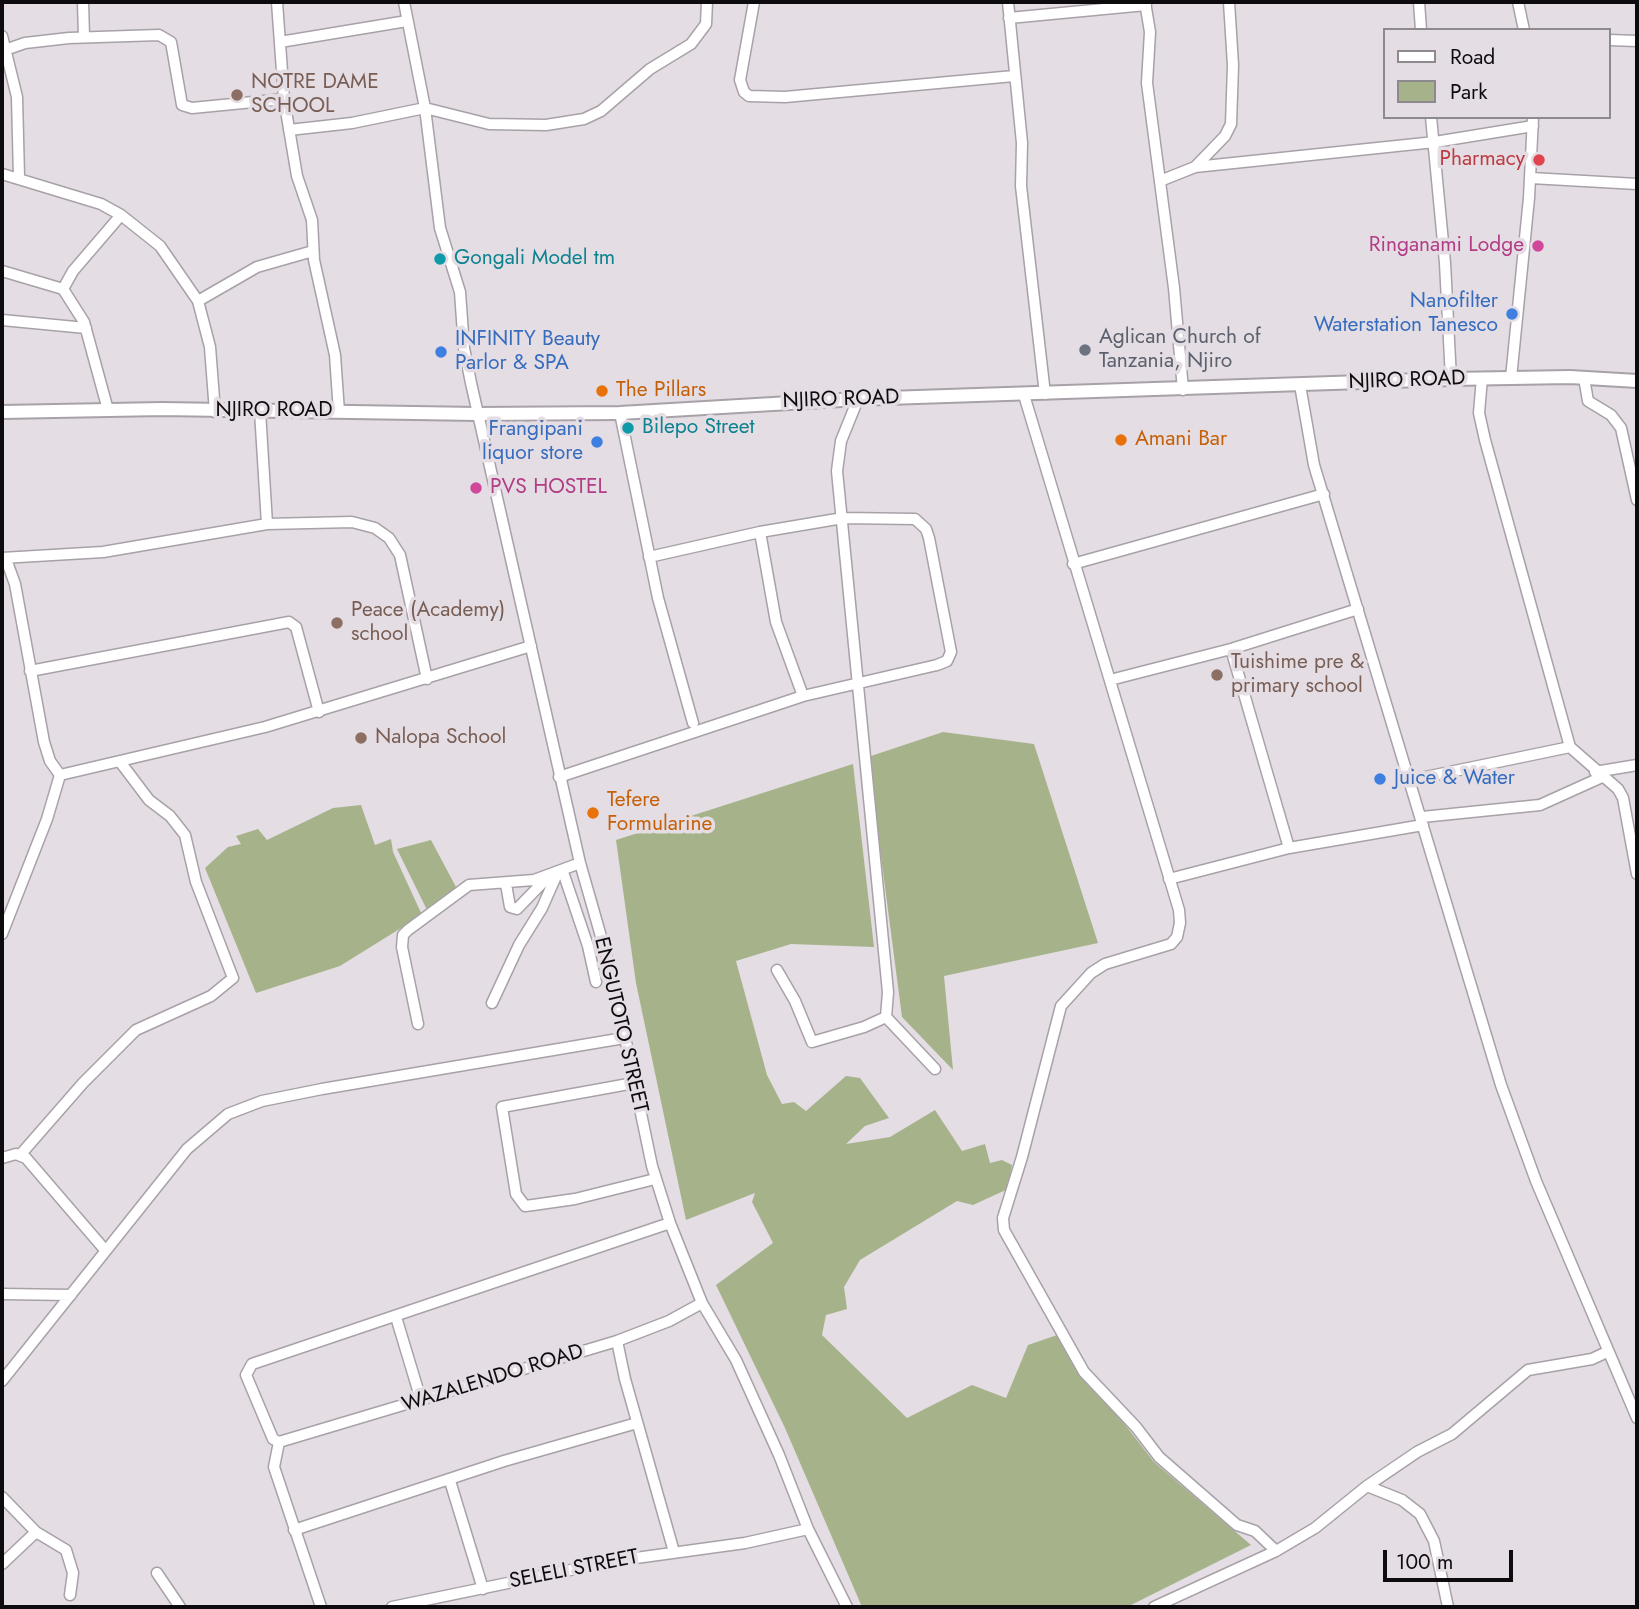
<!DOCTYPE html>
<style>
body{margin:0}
#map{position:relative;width:1639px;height:1609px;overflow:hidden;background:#e4dde4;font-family:Jost,sans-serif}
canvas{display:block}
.frame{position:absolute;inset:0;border:4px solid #0e0b0e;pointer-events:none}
.legend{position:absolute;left:1383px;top:28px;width:228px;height:91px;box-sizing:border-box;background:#e4dde4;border:2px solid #8e898e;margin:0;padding:9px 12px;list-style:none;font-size:21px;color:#0e0b0e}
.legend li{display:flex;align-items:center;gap:14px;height:35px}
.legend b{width:35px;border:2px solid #8e898e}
.scale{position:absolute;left:1383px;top:1550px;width:130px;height:32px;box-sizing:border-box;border:4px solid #0e0b0e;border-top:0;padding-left:9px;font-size:21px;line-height:24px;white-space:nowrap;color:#0e0b0e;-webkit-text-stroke:5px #e4dde4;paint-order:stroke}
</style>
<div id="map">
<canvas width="1639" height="1609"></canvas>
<div class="frame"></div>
<ul class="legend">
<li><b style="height:9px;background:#fff"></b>Road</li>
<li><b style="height:19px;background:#a6b38a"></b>Park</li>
</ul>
<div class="scale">100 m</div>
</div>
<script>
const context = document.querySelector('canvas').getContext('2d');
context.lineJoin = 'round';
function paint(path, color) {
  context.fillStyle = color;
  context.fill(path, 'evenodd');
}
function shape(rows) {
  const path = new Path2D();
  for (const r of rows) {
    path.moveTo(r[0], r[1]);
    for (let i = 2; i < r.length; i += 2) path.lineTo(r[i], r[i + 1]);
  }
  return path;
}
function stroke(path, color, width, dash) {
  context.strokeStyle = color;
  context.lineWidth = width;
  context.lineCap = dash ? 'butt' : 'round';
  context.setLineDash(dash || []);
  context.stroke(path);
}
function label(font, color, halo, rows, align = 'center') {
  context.font = font + ' Jost,sans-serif';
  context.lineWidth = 7;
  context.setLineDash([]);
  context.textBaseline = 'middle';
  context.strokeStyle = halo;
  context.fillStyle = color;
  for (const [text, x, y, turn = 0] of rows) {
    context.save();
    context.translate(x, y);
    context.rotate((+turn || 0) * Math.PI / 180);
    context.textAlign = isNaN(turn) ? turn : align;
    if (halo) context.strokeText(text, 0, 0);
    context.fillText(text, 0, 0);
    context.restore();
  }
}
paint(shape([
 [943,732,1034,744,1098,943,944,976,953,1070,902,1017,868,757],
 [853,764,874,947,791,944,736,961,767,1075,782,1104,794,1102,806,1111,846,1076,860,1078,889,1118,865,1126,846,1144,890,1137,935,1110,962,1151,985,1144,990,1163,1002,1160,1012,1165,1008,1189,973,1205,957,1201,860,1260,844,1287,847,1309,826,1315,822,1335,907,1418,972,1385,1006,1398,1028,1345,1060,1334,1095,1386,1154,1462,1251,1545,1127,1607,862,1607,785,1428,716,1285,773,1243,752,1202,755,1193,686,1220,636,983,616,840],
 [361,805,375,845,391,839,393,852,422,915,340,966,256,993,205,868,228,847,241,844,236,836,258,829,267,840,333,808],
 [431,840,456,887,428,912,397,849]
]), '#a6b38a');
const minor = shape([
 [83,2,84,37],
 [277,2,284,99,297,176,312,220,314,260,335,355,339,412],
 [404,2,425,108,440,228,460,292,464,348,471,383,580,863,612,975,652,1166,670,1223,702,1303,736,1360,779,1455,808,1529,847,1607],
 [754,2,740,80,744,92,749,96,785,97,1014,76],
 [1008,2,1022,143,1021,186,1045,394],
 [1145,2,1150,32,1147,83,1174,288,1183,390],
 [1419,2,1421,30],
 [1518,2,1524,30],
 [1009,18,1146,5],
 [2,36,17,97,19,177],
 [1609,40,1637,41],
 [280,42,407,21],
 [2,51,25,43,69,38,159,35,171,42,182,105,192,108,284,99],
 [1431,117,1445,263,1451,379],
 [289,130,352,123,425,108,489,124,546,125,584,119,601,111,650,69,691,44,706,24,707,2],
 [1195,167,1225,136,1231,124,1233,65,1229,2],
 [2,174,101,204,121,215,160,246,198,301,210,347,215,412],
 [1531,178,1637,184],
 [1160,181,1195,167,1435,142,1533,126],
 [2,271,63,289],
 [198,301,257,267,313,251],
 [2,320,86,328],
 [1482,378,1479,413,1485,440,1570,747,1618,789,1623,798,1637,874],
 [1511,378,1529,198,1533,117],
 [1584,378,1588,401,1611,415,1621,428,1637,500],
 [1300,385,1314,465,1501,1085,1536,1181,1637,1418],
 [1024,395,1179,910,1180,923,1177,937,1171,944,1105,964,1091,973,1061,1006,1022,1157,1003,1218,1004,1230,1084,1372,1136,1427,1159,1457,1237,1525,1255,1531,1276,1551],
 [108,410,84,322,63,289,73,271,121,215],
 [260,411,267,524],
 [620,413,658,598,693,723],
 [760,532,776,622,803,696],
 [2,558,103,552,267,524,352,522,375,528,389,538,400,555,427,679],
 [2,559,7,562,15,584,44,742,50,761,60,775],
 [1073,564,1324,494],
 [1231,649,1289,848],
 [30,671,289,622,296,627,319,712],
 [1110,680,1231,649,1358,609],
 [1595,772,1637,765],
 [559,777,803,696,937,665,947,661,951,652,929,538,926,529,915,519,843,518,760,532,649,557],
 [1411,780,1570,747],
 [1422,817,1540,805,1602,777],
 [563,872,588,946,596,982],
 [1169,879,1289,848,1423,825],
 [506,884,510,907,517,909,548,877],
 [2,934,47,819,60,775,265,727,531,646],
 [777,970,795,1001,812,1042,864,1027,886,1017,888,992,837,471,841,441,858,399],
 [492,1003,519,945,542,908,557,874],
 [886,1017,935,1069],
 [418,1024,402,947,403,935,408,930,469,885,534,880,580,863],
 [634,1083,502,1107,516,1194,525,1206,533,1205,575,1199,655,1179],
 [21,1154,83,1083,136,1030,211,996,233,978,196,882,185,835,170,816,149,800,121,763],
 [2,1158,16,1154,26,1158,105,1250],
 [2,1294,71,1295],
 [396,1317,421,1400],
 [617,1341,625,1379,674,1552],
 [2,1381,187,1149,228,1114,262,1101,322,1089,624,1038],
 [279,1442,273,1439,246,1375,252,1364,670,1223],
 [279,1442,617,1341,669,1321,702,1303],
 [279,1442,274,1467,321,1607],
 [450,1481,483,1589],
 [1367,1486,1402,1500,1420,1514,1434,1541,1448,1607],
 [2,1497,36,1532,66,1550,73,1573,70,1595],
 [294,1530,504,1461,637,1423],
 [2,1564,36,1532],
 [157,1573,180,1607],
 [392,1607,614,1561,745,1543,808,1529],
 [1154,1607,1276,1551,1315,1528,1367,1486,1417,1452,1452,1434,1528,1370,1592,1359,1607,1352]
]);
const tertiary = shape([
 [2,412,162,409,477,414,620,413,858,399,1451,379,1570,377,1637,381]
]);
stroke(minor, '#a8a1a8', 13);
stroke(tertiary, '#a8a1a8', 16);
stroke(minor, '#fff', 10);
stroke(tertiary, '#fff', 12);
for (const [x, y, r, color] of [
 [237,95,7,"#8d6e63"],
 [1539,160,7,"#e0444e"],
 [1538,246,7,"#d1479c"],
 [440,259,7,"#0f9aa8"],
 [1512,314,7,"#3f7fe0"],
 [1085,350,7,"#6b7280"],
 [441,352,7,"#3f7fe0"],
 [602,391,7,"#e8710a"],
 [628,428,7,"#0f9aa8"],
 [1121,440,7,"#e8710a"],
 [597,442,7,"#3f7fe0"],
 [476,488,7,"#d1479c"],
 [337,623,7,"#8d6e63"],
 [1217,675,7,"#8d6e63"],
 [361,738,7,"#8d6e63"],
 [1380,779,7,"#3f7fe0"],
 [593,813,7,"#e8710a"]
]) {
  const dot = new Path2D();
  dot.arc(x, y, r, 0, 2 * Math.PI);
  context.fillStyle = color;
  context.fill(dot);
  stroke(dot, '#e4dde4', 2.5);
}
label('21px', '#785e54', '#e4dde4', [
 ["NOTRE DAME",251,83],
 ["SCHOOL",251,107],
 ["Peace (Academy)",351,611],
 ["school",351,635],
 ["Tuishime pre &",1231,663],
 ["primary school",1231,687],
 ["Nalopa School",375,738]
], 'left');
label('21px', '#be3a42', '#e4dde4', [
 ["Pharmacy",1525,160]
], 'right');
label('21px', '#b23c85', '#e4dde4', [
 ["Ringanami Lodge",1524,246],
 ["PVS HOSTEL",490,488,"left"]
], 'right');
label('21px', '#0d838f', '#e4dde4', [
 ["Gongali Model tm",454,259],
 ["Bilepo Street",642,428]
], 'left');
label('21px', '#366cbe', '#e4dde4', [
 ["Nanofilter",1498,302],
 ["Waterstation Tanesco",1498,326],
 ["INFINITY Beauty",455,340,"left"],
 ["Parlor & SPA",455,364,"left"],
 ["Frangipani",583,430],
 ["liquor store",583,454],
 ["Juice & Water",1394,779,"left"]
], 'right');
label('21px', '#5b616d', '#e4dde4', [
 ["Aglican Church of",1099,338],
 ["Tanzania, Njiro",1099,362]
], 'left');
label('21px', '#0e0b0e', '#e4dde4', [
 ["NJIRO ROAD",1407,381,-2],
 ["NJIRO ROAD",841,400,-2],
 ["NJIRO ROAD",274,411],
 ["ENGUTOTO STREET",620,1025,77],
 ["WAZALENDO ROAD",493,1379,-17],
 ["SELELI STREET",574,1570,-11]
]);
label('21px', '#c56008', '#e4dde4', [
 ["The Pillars",616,391],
 ["Amani Bar",1135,440],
 ["Tefere",607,801],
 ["Formularine",607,825]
], 'left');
</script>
